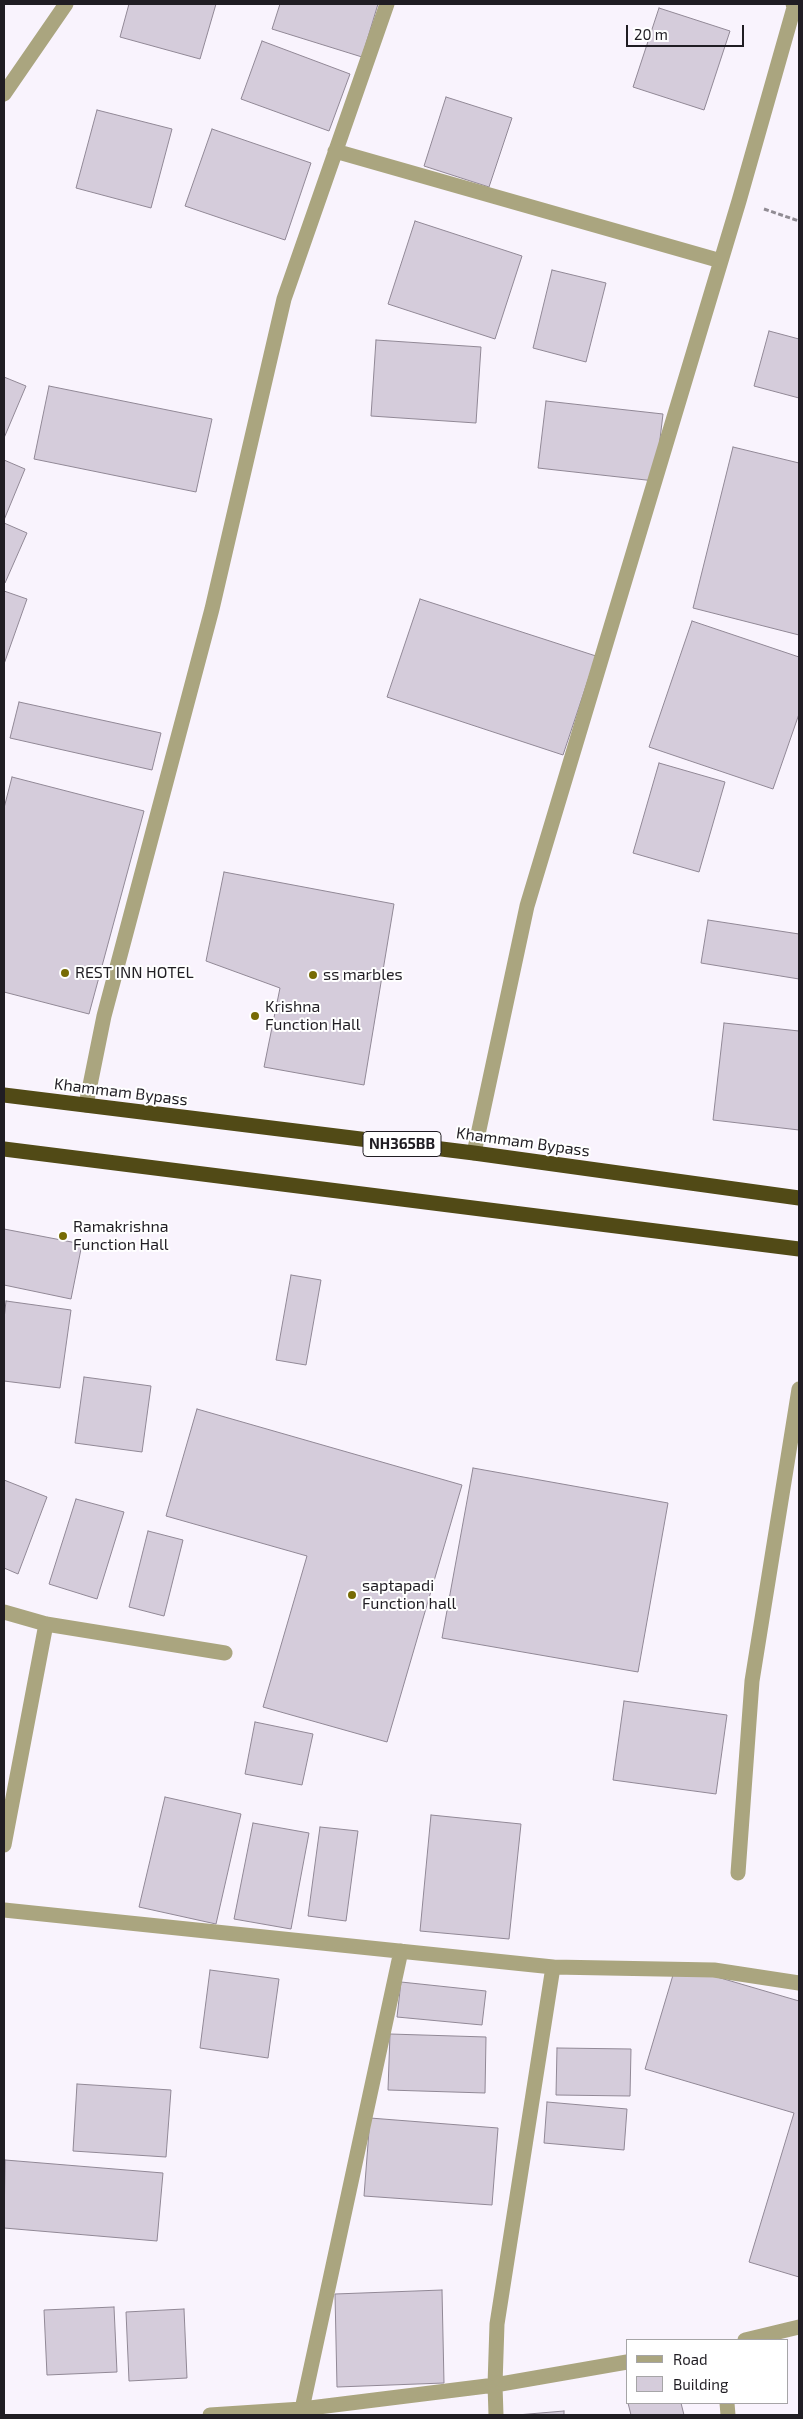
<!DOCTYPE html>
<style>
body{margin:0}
#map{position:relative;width:803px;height:2419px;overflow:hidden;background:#f9f3fd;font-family:"Exo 2",sans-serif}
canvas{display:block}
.frame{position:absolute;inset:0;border:5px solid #201d23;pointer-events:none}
.legend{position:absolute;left:626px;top:2339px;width:162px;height:65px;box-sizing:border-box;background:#fff;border:1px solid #a6a5a7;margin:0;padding:6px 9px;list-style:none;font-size:15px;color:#201d23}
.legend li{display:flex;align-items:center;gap:10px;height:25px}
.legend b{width:25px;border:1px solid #a6a5a7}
.scale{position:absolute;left:626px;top:25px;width:118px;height:22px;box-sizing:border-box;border:2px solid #201d23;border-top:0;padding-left:6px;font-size:15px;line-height:18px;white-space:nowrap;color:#201d23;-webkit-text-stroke:4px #fff;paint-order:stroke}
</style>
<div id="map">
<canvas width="803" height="2419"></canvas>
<div class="frame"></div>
<ul class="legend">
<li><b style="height:6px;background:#aaa57f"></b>Road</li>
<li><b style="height:14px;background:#d5ccdb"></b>Building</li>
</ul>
<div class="scale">20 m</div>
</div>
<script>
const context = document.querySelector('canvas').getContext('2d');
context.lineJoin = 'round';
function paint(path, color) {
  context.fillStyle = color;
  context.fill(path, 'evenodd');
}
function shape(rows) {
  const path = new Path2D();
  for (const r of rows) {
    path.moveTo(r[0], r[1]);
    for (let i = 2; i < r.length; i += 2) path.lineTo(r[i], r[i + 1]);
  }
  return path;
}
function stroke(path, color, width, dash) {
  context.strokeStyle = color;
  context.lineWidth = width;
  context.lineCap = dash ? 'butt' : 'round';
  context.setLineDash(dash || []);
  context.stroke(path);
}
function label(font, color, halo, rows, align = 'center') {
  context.font = font + ' "Exo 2",sans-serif';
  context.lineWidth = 4;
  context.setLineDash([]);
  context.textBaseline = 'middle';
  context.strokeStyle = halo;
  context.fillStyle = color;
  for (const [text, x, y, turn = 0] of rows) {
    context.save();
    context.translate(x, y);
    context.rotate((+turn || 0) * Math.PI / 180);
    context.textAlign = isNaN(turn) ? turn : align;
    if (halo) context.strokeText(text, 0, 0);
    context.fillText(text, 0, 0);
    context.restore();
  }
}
const building = shape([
 [129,4,216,4,200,59,120,37,129,4],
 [280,4,378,4,362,57,272,29,280,4],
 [659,8,730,31,704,110,633,87,659,8],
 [262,41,350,74,329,131,241,99,262,41],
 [446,97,512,118,489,187,424,166,446,97],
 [97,110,172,129,151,208,76,188,97,110],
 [212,129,311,163,285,240,185,206,212,129],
 [415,221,522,256,495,339,388,304,415,221],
 [552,270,606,283,586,362,533,348,552,270],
 [769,331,799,339,799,398,754,386,769,331],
 [376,340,481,347,476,423,371,416,376,340],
 [4,377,26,386,4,438,4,377],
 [49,386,212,419,196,492,34,459,49,386],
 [546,401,663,414,655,481,538,468,546,401],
 [733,447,799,463,799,635,693,608,733,447],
 [4,460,25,469,4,520,4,460],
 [4,523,27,533,5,583,4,583,4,523],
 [4,591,27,599,4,664,4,591],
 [420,599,596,656,563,755,387,697,420,599],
 [692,621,799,657,799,714,773,789,649,747,692,621],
 [19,702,161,733,152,770,10,738,19,702],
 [659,763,725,782,699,872,633,853,659,763],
 [12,777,144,811,89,1014,4,992,4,808,12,777],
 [224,872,394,904,364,1085,264,1067,280,988,206,961,224,872],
 [708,920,799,934,799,979,701,963,708,920],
 [724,1023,799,1031,799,1130,713,1120,724,1023],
 [4,1229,82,1244,71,1299,4,1285,4,1229],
 [291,1275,321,1280,306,1365,276,1360,291,1275],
 [6,1301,71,1310,60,1388,4,1381,4,1319,6,1301],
 [84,1377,151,1386,142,1452,75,1443,84,1377],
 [197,1409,462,1485,387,1742,263,1707,307,1556,166,1516,197,1409],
 [473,1468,668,1503,638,1672,442,1638,473,1468],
 [4,1480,47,1497,18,1574,4,1568,4,1480],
 [76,1499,124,1512,97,1599,49,1584,76,1499],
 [148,1531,183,1540,164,1616,129,1607,148,1531],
 [624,1701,727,1715,716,1794,613,1780,624,1701],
 [255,1722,313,1734,302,1785,245,1774,255,1722],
 [165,1797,241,1814,216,1924,139,1907,165,1797],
 [431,1815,521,1824,509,1939,420,1931,431,1815],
 [253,1823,309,1833,291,1929,234,1919,253,1823],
 [320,1827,358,1831,346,1921,308,1916,320,1827],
 [676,1965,799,2001,799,2277,749,2262,794,2113,645,2069,676,1965],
 [210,1970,279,1979,268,2058,200,2048,210,1970],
 [401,1982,486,1991,482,2025,397,2017,401,1982],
 [390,2034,486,2037,485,2093,388,2090,390,2034],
 [557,2048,631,2049,630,2096,556,2095,557,2048],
 [77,2084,171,2090,166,2157,73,2151,77,2084],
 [547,2102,627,2109,624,2150,544,2143,547,2102],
 [370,2118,498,2128,492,2205,364,2196,370,2118],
 [5,2160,163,2173,157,2241,4,2228,5,2160],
 [442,2290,444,2383,337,2387,335,2294,442,2290],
 [114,2307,117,2372,47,2375,44,2310,114,2307],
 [184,2309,187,2378,129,2381,126,2312,184,2309],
 [628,2403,681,2403,684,2415,631,2415,628,2403],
 [564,2411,564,2415,517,2415,564,2411]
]);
paint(building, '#d5ccdb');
stroke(building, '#918896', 1);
stroke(shape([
 [764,209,799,221]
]), '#908b93', 3, [5, 2.5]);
stroke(shape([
 [4,94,66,4],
 [335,151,721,261],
 [86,1105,104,1016,212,609,284,299,387,4],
 [474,1153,527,906,739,201,795,4,793,4],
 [4,1612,46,1624,225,1653],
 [4,1845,46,1624],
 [738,1873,752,1681,799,1389],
 [4,1910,553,1967,714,1970,799,1983],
 [745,2340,799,2327],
 [727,2403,728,2415],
 [302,2409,495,2385,627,2362],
 [210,2415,302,2409,401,1951],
 [496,2415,495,2385,497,2324,553,1967]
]), '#aaa57f', 15);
stroke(shape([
 [4,1095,474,1153,799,1198],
 [4,1149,799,1249]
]), '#514a16', 15);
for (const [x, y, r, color] of [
 [65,973,5,"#776b04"],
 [313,975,5,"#776b04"],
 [255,1016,5,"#776b04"],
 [63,1236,5,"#776b04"],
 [352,1595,5,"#776b04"]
]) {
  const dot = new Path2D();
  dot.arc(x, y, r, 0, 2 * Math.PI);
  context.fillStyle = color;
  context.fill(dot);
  stroke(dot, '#fff', 2);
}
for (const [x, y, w] of [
 [402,1144,78]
]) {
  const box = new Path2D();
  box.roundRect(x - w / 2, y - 12.5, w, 25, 4);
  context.fillStyle = '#fff';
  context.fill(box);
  stroke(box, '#201d23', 1);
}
label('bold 15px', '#201d23', null, [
 ["NH365BB",402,1144]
]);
label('16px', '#201d23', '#fff', [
 ["REST INN HOTEL",75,973],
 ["ss marbles",323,975],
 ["Krishna",265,1007],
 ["Function Hall",265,1025],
 ["Ramakrishna",73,1227],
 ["Function Hall",73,1245],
 ["saptapadi",362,1586],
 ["Function hall",362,1604]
], 'left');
label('16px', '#201d23', '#fff', [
 ["Khammam Bypass",121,1092,7],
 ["Khammam Bypass",523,1142,8]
]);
</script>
